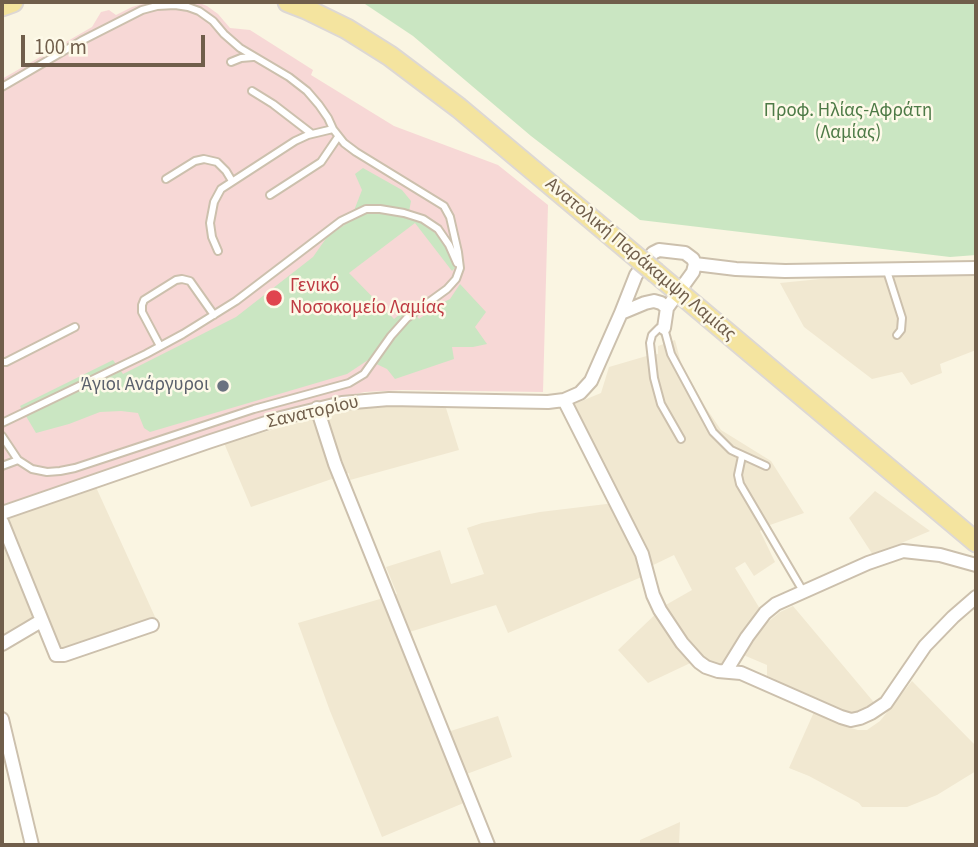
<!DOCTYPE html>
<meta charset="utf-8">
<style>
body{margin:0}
#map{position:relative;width:978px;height:847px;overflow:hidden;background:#faf5e2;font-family:"Source Sans 3",sans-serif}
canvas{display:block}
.frame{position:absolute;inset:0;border:4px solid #705e4b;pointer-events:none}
.scale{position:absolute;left:21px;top:35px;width:184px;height:32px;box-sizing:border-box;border:4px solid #705e4b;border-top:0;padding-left:9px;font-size:21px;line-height:24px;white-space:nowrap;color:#705e4b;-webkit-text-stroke:5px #fdf9e8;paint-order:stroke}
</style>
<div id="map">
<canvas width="978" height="847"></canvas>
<div class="frame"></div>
<div class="scale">100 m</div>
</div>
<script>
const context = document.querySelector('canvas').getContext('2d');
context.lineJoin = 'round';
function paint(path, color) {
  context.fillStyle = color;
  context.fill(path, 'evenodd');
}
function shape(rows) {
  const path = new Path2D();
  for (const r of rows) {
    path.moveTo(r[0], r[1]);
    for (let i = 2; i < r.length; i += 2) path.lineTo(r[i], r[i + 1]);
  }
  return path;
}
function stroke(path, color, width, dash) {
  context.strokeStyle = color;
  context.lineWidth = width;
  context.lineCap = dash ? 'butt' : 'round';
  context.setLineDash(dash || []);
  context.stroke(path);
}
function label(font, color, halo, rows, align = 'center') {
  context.font = font + ' "Source Sans 3",sans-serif';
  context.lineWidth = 5;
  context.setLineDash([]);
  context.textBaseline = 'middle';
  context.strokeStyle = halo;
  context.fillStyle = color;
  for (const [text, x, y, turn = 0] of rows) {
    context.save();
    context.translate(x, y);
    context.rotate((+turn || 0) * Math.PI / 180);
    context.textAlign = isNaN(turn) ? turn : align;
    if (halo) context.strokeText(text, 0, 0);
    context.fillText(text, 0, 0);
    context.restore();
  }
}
paint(shape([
 [976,273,976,350,940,364,942,373,911,385,902,372,872,379,804,327,780,283,850,276],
 [675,340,681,363,706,408,721,430,771,461,804,513,770,525,760,531,775,562,754,576,745,562,735,568,768,622,780,612,793,606,877,706,851,717,776,684,774,679,767,676,767,665,734,651,723,666,714,665,701,658,648,683,618,650,664,606,692,590,674,555,643,570,644,576,508,633,496,605,400,635,438,735,498,716,512,757,456,778,466,802,382,837,330,711,298,623,397,594,386,567,440,550,451,584,484,574,467,528,482,523,540,512,623,502,572,405,601,393,609,367,650,355,658,354,658,346],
 [398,406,428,406,446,408,459,450,350,480,349,473,251,507,224,443,316,418,358,409],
 [95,485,156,619,59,652,44,615,2,639,2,519],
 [875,491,930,531,873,555,849,518],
 [912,681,976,746,976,771,937,795,907,807,862,807,859,803,809,776,789,768,814,712,847,727,858,730,867,730,880,721],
 [680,822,679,845,640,845,640,840]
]), '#f1e8d1');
paint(shape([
 [149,2,197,2,207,6,218,14,230,28,250,30,313,70,311,75,394,126,498,165,548,205,543,392,402,390,365,392,308,404,2,505,2,79,92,27,101,12,109,10,116,15,132,7]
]), '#f7d8d6');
paint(shape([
 [362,2,976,2,976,255,950,257,640,220,531,136,413,36],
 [363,168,402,190,411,201,408,217,423,224,435,233,452,255,456,267,452,271,415,223,349,273,394,319,410,306,419,319,442,303,450,299,460,284,486,312,475,327,487,344,473,347,452,347,454,359,395,379,387,369,368,360,347,374,150,432,144,428,138,413,121,411,100,412,69,424,36,433,20,406,113,360,123,374,236,317,313,257,327,237,350,221,362,190,355,174]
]), '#cae6c2');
const lane = shape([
 [231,62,241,58,253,57],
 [2,87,81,41,142,10,157,6,175,5,188,7,199,11,213,21,224,34,240,48,289,77,307,91,319,105,328,118,333,129,344,143,356,152,444,206,450,217,458,252,460,268,456,279,447,289,407,318,391,336,364,374,349,383,254,409,75,468,60,471,47,472,32,469,18,460,2,436],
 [252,91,273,104,312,134],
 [166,179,195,161,204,159,217,162,226,171,232,181],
 [270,195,321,162,338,137],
 [218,251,212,237,210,223,214,202,221,189,295,141,308,135,333,129],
 [887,271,902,318,901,330,897,335],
 [160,346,142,312,142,305,144,300,176,280,182,279,190,281,214,315],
 [2,362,6,362,75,327],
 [2,423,146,354,183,334,236,301,341,221,366,209,380,209,404,213,423,219,438,229,449,245,457,263],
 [681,439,661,404,654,378,650,343,652,335,659,328,664,328,671,354,713,432,731,450,766,466],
 [742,456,738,475,740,484,800,586],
 [2,466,18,460]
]);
const street = shape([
 [621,313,636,275,653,253,659,250,685,253,693,259,695,264,736,269,785,271,976,268],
 [664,328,667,308,693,272,695,264],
 [564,400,642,554,653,595,660,610,682,643,699,662,706,667,718,671,741,673,841,717,851,720,860,718,871,713,886,703,925,646,953,617,976,597],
 [317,408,335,464,488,845],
 [2,513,208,442,281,418,342,403,389,399,548,402,564,400,580,393,591,381,621,313,645,303,654,301,661,303,667,308],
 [2,522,56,655,64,655,152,625],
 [2,644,41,621],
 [726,671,747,637,765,613,776,604,868,563,903,551,940,555,976,565],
 [2,719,32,845]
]);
const primary = shape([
 [288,2,306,9,347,29,390,56,459,108,639,259],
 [2,6,13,2],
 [656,273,976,542]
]);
stroke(lane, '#ccc0ad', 10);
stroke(street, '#ccc0ad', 16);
stroke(primary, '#ddd8d4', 23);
stroke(lane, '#fff', 6);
stroke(street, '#fff', 12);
stroke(primary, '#f4e49f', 19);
const primaryBridge = shape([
 [639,259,656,273]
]);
stroke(primaryBridge, '#ddd8d4', 23, []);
stroke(primaryBridge, '#f4e49f', 19);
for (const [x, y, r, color] of [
 [274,298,9,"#e0444e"],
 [223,386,7,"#6b7280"]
]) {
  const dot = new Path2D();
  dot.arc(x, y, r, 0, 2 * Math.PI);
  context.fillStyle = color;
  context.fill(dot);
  stroke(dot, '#fdf9e8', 2.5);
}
label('19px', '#4d7a46', '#fdf9e8', [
 ["Προφ. Ηλίας-Αφράτη",848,112],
 ["(Λαμίας)",848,134]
]);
label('19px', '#705e4b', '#fdf9e8', [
 ["Ανατολική Παράκαμψη Λαμίας",640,260,40],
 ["Σανατορίου",313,413,-13]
]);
label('19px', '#be3a42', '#fdf9e8', [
 ["Γενικό",290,287],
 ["Νοσοκομείο Λαμίας",290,309]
], 'left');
label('19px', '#5b616d', '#fdf9e8', [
 ["Άγιοι Ανάργυροι",209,386]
], 'right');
</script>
